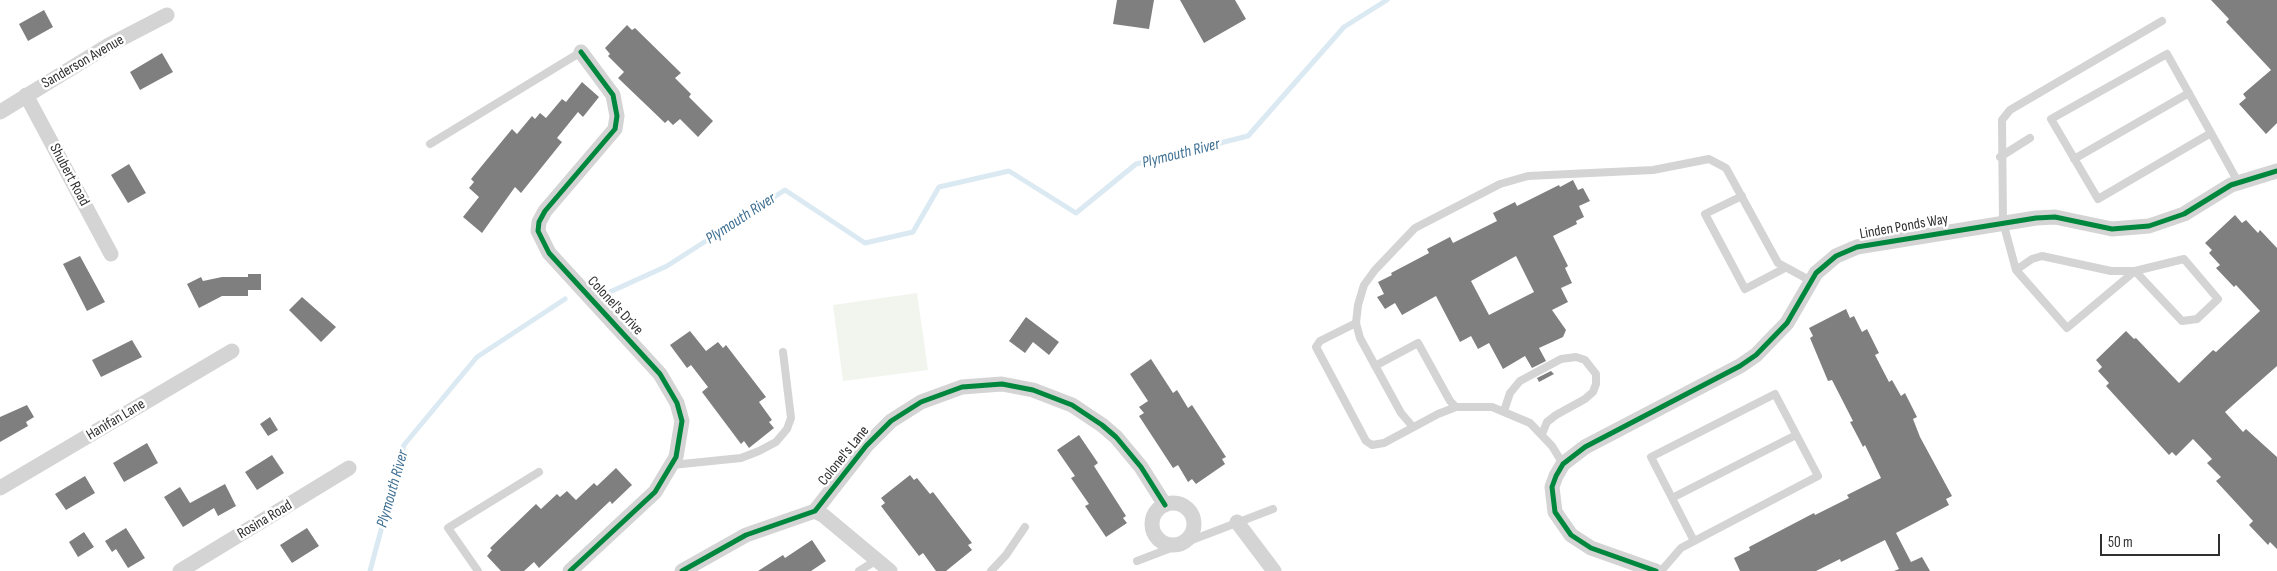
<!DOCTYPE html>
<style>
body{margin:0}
#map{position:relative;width:2277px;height:571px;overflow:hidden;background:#fff;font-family:"Sofia Sans Condensed",sans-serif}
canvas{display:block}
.scale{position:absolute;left:2100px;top:534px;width:120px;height:22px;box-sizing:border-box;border:2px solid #303030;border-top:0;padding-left:6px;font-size:15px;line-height:18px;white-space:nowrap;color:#303030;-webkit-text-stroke:4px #fff;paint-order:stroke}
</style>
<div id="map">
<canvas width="2277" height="571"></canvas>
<div class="scale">50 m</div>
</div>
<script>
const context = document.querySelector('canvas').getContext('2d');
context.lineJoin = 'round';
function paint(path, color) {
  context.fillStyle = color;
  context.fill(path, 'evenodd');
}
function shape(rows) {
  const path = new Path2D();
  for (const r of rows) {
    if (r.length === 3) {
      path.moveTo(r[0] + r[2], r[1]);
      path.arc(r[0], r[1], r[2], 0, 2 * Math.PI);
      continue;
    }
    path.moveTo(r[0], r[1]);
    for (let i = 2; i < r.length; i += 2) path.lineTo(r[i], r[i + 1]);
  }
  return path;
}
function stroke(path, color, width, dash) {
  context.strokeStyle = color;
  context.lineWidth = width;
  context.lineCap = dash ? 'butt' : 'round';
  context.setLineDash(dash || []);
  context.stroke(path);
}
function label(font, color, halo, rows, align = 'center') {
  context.font = font + ' "Sofia Sans Condensed",sans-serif';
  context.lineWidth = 5;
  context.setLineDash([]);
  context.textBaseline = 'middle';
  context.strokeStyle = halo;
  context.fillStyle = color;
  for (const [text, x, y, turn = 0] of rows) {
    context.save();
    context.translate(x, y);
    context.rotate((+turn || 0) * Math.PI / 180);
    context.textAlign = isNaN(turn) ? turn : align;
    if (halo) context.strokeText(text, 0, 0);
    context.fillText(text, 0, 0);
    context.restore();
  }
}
paint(shape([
 [917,293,928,370,843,381,833,305]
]), '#f1f5ed');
stroke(shape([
 [601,296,667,266,785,190,865,243,913,232,939,187,1009,171,1076,213,1136,164,1248,136,1344,27,1387,0],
 [370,571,404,445,477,357,565,299]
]), '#dbe9f2', 5);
paint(shape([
 [1117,0,1154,0,1149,29,1113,24],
 [1180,0,1235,0,1246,19,1204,43],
 [2211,0,2277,0,2277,123,2266,134,2239,104,2246,98,2243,94,2271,70,2226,22,2229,19],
 [44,10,53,27,28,41,19,24],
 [627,25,632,30,635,28,681,73,675,78,691,94,689,97,713,121,698,137,680,119,673,125,668,120,665,123,618,78,624,72,608,56,610,54,605,48],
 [162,53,173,72,140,90,130,72],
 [582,82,599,97,583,117,578,112,557,138,562,142,521,193,515,187,482,233,463,217,479,197,469,188,474,182,471,179,512,129,517,134,532,116,535,119,540,113,546,118,562,99,566,102],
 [129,164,146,193,128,203,111,175],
 [1573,180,1578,190,1583,188,1590,201,1579,206,1584,217,1576,221,1577,224,1553,236,1568,266,1565,268,1572,283,1561,288,1568,302,1552,310,1566,330,1563,337,1539,348,1546,361,1532,368,1525,356,1503,369,1489,343,1478,349,1471,336,1460,342,1436,296,1402,315,1395,303,1385,309,1377,297,1384,294,1378,282,1392,275,1391,273,1429,253,1427,249,1450,237,1453,243,1497,221,1493,213,1515,202,1517,206,1559,185,1560,187],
 [1516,256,1534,292,1489,315,1471,281],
 [2235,215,2242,223,2246,220,2258,233,2260,230,2277,248,2277,366,2225,412,2243,432,2246,429,2277,457,2277,549,2270,542,2268,545,2249,525,2253,521,2216,481,2221,477,2207,463,2212,459,2193,439,2176,456,2172,452,2169,455,2106,386,2109,383,2098,371,2102,367,2096,360,2126,331,2134,339,2136,338,2179,383,2213,350,2216,352,2260,311,2236,285,2234,287,2216,268,2220,265,2209,253,2212,250,2205,243],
 [80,256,105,302,87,311,63,264],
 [248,274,261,274,261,290,248,290,248,296,222,296,199,308,187,284,201,277,203,281,222,277,248,277],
 [302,297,336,327,321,342,289,310],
 [1846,309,1850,318,1854,316,1862,332,1867,329,1879,353,1875,355,1889,382,1892,380,1901,396,1905,393,1917,417,1913,419,1920,437,1952,496,1946,499,1949,505,1896,533,1911,562,1922,557,1930,571,1894,571,1899,569,1885,540,1841,562,1840,559,1816,571,1740,571,1734,558,1750,550,1749,547,1814,513,1815,515,1849,498,1847,495,1881,478,1865,445,1863,447,1859,439,1850,422,1853,421,1832,380,1828,381,1810,338,1813,336,1809,328],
 [1026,317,1059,342,1049,355,1033,342,1025,353,1009,341],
 [690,331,706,351,718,342,723,348,726,345,766,397,759,402,772,420,769,422,774,428,749,448,744,441,741,444,702,392,708,387,691,365,687,368,670,345],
 [132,340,142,357,101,377,92,360],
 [1151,359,1173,393,1177,390,1188,408,1192,405,1226,457,1222,459,1225,464,1196,484,1192,479,1188,482,1178,465,1173,468,1139,416,1144,413,1139,407,1148,401,1130,374],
 [1551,371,1554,374,1539,382,1537,378],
 [27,405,34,417,26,422,28,426,0,442,0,417],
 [270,417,278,430,268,436,260,424],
 [1079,435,1098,463,1094,466,1126,516,1123,518,1127,523,1106,537,1085,506,1089,504,1071,478,1075,476,1057,450],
 [147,443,158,463,124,482,113,463],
 [272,455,284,473,257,490,245,472],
 [616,468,632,485,612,504,610,501,539,568,534,562,524,571,501,571,487,556,492,550,490,548,536,504,541,509,557,494,560,497,567,491,576,500,594,483,597,486],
 [910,475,914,480,917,478,930,494,933,492,972,543,968,545,972,550,946,571,936,571,923,553,919,556,881,506,885,503,881,498],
 [85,476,95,493,66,510,55,494],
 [225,484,236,506,218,516,214,508,183,527,164,497,180,487,190,503],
 [126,528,145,558,128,568,116,549,112,552,105,541],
 [307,528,319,546,292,563,280,545],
 [84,532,94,547,78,557,69,542],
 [812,540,826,561,811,571,758,571,783,555,785,558]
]), '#7f7f7f');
stroke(shape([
 [2167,54,2211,133,2098,199,2051,119,2167,54],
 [2211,133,2238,182],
 [430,144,581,52],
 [2000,157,2030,138],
 [2074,159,2189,93],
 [1742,196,1705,214,1745,289,1785,268],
 [2016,270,2032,259,2042,256,2111,271,2135,271,2184,259,2218,299,2197,319,2182,321,2135,271,2067,328,2016,270,2003,222,2002,120,2010,110,2162,21],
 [1356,323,1320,341,1316,347,1366,441,1372,445,1384,443,1438,414,1456,407,1492,407,1530,423,1552,446,1563,464],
 [1375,366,1418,343,1450,401,1456,407],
 [1504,411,1510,393,1520,381,1561,359,1576,357,1585,360,1596,374,1596,384,1593,392,1585,399,1556,415,1547,422,1542,434],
 [1413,427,1401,413,1360,338,1356,323,1358,305,1364,285,1375,270,1415,228,1500,184,1528,176,1653,170,1709,159,1726,168,1778,263,1811,281],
 [672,465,741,458,759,451,776,442,787,429,791,418,783,352],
 [1672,498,1796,435],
 [1137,561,1273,509],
 [478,571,448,528,539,472],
 [859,571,877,560],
 [991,571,1006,555,1025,527],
 [1661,571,1681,548,1818,476,1775,394,1651,457,1694,541]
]), '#d4d4d4', 8);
stroke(shape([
 [26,95,111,254],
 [0,112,109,45,167,15],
 [0,488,232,351],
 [1173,524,21],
 [815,511,824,516,890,571],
 [1237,522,1274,571],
 [180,571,349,468],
 [570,571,655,492,676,457,682,421,677,403,660,374,549,253,538,231,539,222,545,211,615,129,617,116,613,95,581,52],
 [682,571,746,535,815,511,866,446,891,421,921,402,962,387,1002,384,1033,390,1072,405,1102,425,1116,437,1141,467,1165,505],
 [1656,571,1591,548,1571,535,1555,512,1552,487,1556,476,1563,464,1585,447,1740,366,1756,355,1787,323,1816,273,1836,256,1857,247,2036,218,2055,217,2112,229,2149,226,2184,214,2231,185,2277,171]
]), '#d4d4d4', 15);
stroke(shape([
 [570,571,655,492,676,457,682,421,677,403,660,374,549,253,538,231,539,222,545,211,615,129,617,116,613,95,581,52],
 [682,571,746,535,815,511,866,446,891,421,921,402,962,387,1002,384,1033,390,1072,405,1102,425,1116,437,1141,467,1165,505],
 [1656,571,1591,548,1571,535,1555,512,1552,487,1556,476,1563,464,1585,447,1740,366,1756,355,1787,323,1816,273,1836,256,1857,247,2036,218,2055,217,2112,229,2149,226,2184,214,2231,185,2277,171]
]), '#00873e', 5);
label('15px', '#303030', '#fff', [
 ["Sanderson Avenue",83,62,-30],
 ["Shubert Road",69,175,62],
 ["Linden Ponds Way",1904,227,-10],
 ["Colonel's Drive",615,306,47],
 ["Hanifan Lane",116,420,-31],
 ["Colonel's Lane",844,456,-51],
 ["Rosina Road",265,520,-31]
]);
label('italic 16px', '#3e6f92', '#fff', [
 ["Plymouth River",1181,154,-14],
 ["Plymouth River",741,219,-33],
 ["Plymouth River",393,489,-74]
]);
</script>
